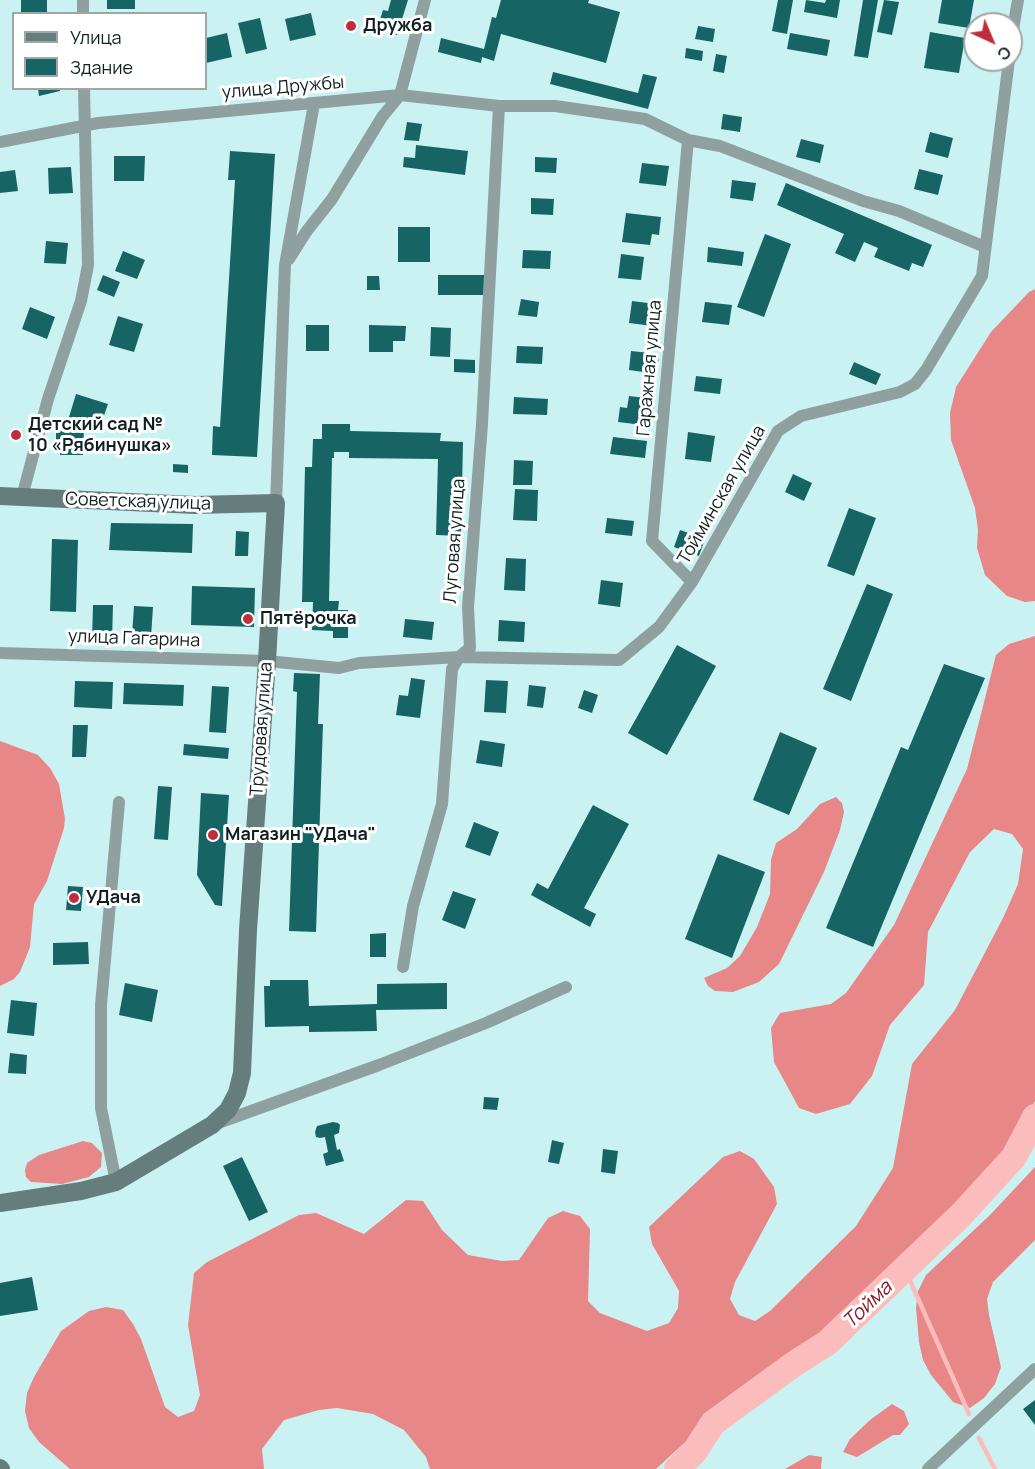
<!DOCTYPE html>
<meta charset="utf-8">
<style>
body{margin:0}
#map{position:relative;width:1035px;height:1469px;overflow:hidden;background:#cbf2f2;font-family:Manrope,sans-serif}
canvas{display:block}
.legend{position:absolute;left:12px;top:12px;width:195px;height:78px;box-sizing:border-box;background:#fff;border:2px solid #a0a6a6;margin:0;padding:8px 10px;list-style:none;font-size:18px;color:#112020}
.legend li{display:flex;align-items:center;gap:12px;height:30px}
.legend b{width:30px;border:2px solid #a0a6a6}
.north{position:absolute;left:963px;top:12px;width:60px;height:60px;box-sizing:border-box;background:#fff;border:2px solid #a0a6a6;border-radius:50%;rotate:136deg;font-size:16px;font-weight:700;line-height:24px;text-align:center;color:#112020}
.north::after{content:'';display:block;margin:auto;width:21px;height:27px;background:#bf2e3d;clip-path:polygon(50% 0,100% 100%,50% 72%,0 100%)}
</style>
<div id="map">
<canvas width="1035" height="1469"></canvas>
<ul class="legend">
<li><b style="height:8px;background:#657d7d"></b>Улица</li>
<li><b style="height:16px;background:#176465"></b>Здание</li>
</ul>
<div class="north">С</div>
</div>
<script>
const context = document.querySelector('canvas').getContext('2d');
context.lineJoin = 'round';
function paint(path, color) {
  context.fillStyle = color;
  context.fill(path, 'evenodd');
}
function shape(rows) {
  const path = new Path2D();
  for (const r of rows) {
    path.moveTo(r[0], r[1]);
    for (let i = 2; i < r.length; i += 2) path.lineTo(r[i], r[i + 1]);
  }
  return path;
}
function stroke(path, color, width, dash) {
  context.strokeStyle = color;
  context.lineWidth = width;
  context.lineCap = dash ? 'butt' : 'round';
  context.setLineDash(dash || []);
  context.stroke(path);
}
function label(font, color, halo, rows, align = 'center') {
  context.font = font + ' Manrope,sans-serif';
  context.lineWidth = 6;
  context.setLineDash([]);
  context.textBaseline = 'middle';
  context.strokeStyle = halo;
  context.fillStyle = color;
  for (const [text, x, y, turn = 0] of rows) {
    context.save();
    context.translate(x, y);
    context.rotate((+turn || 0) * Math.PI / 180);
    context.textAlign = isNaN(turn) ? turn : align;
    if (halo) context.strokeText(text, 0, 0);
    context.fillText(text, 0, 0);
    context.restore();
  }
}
paint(shape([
 [1035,289,1035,601,1025,602,1007,596,985,575,977,548,978,530,975,508,951,440,950,413,956,387,991,332,1029,292],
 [1035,636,1035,1101,1012,1145,852,1319,794,1364,741,1391,656,1469,430,1469,426,1457,404,1430,373,1414,337,1408,319,1410,284,1420,262,1449,264,1469,70,1469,39,1442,29,1428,25,1411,27,1393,34,1377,61,1331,89,1311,106,1307,123,1310,133,1324,141,1339,165,1407,178,1417,194,1411,200,1395,188,1325,194,1273,207,1262,299,1215,316,1213,364,1234,406,1200,423,1201,442,1230,468,1255,502,1261,519,1260,548,1218,563,1211,580,1216,590,1229,588,1301,600,1313,647,1331,669,1323,678,1308,679,1291,652,1244,649,1227,723,1157,740,1151,754,1159,774,1187,777,1204,735,1282,730,1299,739,1315,755,1321,770,1311,856,1226,893,1168,912,1064,955,1010,1004,916,1018,884,1023,849,1012,834,994,829,970,852,928,932,924,985,890,1025,872,1076,850,1104,816,1114,799,1108,774,1062,771,1028,780,1013,831,1004,846,993,894,925,967,769,996,655,1009,644],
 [0,741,38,755,50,768,59,784,65,819,64,828,47,881,34,904,30,947,20,972,14,979,0,986],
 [836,797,842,803,844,812,840,830,824,872,779,964,759,982,733,992,715,991,708,986,704,978,727,968,740,956,757,927,770,894,771,860,776,843,797,829,820,804],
 [83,1141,92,1143,102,1153,101,1167,89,1177,62,1184,31,1182,26,1177,25,1170,27,1163,39,1155],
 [1035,1167,1035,1240,993,1282,987,1299,989,1315,1001,1367,995,1384,984,1398,970,1408,953,1402,931,1375,923,1360,919,1342,916,1308,918,1291,926,1275,989,1216],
 [892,1404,904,1411,909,1424,900,1435,893,1435,857,1457,843,1452,850,1439,870,1420],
 [809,1455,822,1457,821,1469,785,1469]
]), '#e78787');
stroke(shape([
 [905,1269,969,1414],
 [979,1438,995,1469]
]), '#fabdbb', 4.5);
stroke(shape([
 [677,1469,695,1451,713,1423,794,1364,827,1343,961,1215,1014,1157,1035,1117]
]), '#fabdbb', 26);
paint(shape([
 [21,0,47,0,47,14,21,14],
 [107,0,135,0,135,9,107,9],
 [391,0,408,0,397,35,377,29,383,10,388,11],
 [501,0,589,0,588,3,620,12,606,63,501,34,494,61,482,57,481,63,438,52,441,38,484,49,492,17,496,18],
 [778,0,793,0,787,34,772,31],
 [806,0,825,3,826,0,840,0,837,18,804,12],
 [863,0,878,0,868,58,854,56],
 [884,0,899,2,892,35,877,32],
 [942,0,974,0,969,28,938,23],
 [311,13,316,35,290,41,285,19],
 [260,18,267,49,246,54,238,23],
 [698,26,715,29,713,42,695,39],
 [930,32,965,38,959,73,924,68],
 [227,33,232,57,206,63,206,38],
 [790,33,830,40,827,56,787,49],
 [686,48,703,51,702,61,685,58],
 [716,54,727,56,724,73,713,71],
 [553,72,638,93,643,74,657,77,648,109,550,84],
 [38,88,60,88,60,91,39,96],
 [723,114,742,117,740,132,721,129],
 [407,122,422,124,419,141,404,140],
 [930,132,953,138,948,158,925,152],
 [801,139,824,145,820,163,796,157],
 [416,145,468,151,465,175,403,167,404,157,415,158],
 [230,151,275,154,257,457,212,455,213,426,220,427,235,180,228,180],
 [114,156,145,156,144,181,114,181],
 [535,157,557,158,556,173,535,172],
 [642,163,669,166,666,186,639,183],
 [71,167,73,193,49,194,48,168],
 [919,169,943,175,938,195,914,189],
 [15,170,18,191,0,193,0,172],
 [732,180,756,183,753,201,730,198],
 [786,183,932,245,923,267,912,263,909,271,874,257,878,248,864,242,855,262,835,253,844,234,777,205],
 [531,198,554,199,553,215,531,214],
 [626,213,661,217,659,235,652,234,650,245,622,242],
 [398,227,430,227,430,262,398,262],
 [765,234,791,244,764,317,737,307],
 [46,241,68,243,66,264,44,263],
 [708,247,744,252,742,266,707,262],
 [523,250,551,251,550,269,522,268],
 [123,251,145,260,137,279,115,271],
 [621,254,644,257,641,280,618,278],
 [103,275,120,282,114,297,97,290],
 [438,275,484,275,484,295,438,295],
 [367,276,379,276,380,290,367,290],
 [521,299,539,302,537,317,518,315],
 [632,301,656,304,653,326,629,323],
 [705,302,732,305,729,325,702,322],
 [30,307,55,317,47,339,22,329],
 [118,316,143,324,134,352,109,345],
 [306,325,329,325,329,351,306,351],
 [369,325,406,326,405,341,393,341,393,352,369,352],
 [431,327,451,328,450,357,430,356],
 [517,346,543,347,542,364,516,363],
 [631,351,659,354,657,374,629,370],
 [454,359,475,360,475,373,454,372],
 [854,362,881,374,876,385,849,374],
 [696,376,722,379,720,394,694,391],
 [76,394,108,404,100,427,69,417],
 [629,396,655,399,651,426,618,422,620,407,627,408],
 [514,397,548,399,547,415,513,414],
 [61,424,84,425,83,455,60,455,61,441,56,441,56,429,61,429],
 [322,424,350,424,350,431,441,433,440,441,463,442,461,536,436,535,438,459,349,458,349,452,334,452,334,458,332,458,329,601,339,601,338,610,348,610,348,638,333,638,333,631,312,630,313,602,302,602,305,467,312,467,313,439,322,439],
 [688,432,715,436,711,462,685,459],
 [613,437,647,441,645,458,610,454],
 [514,460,533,461,532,485,513,485],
 [173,464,188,465,188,473,173,472],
 [793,474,812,483,804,501,785,492],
 [515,489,538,490,537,521,513,520],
 [849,508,876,518,854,576,827,566],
 [607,518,634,521,632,536,605,533],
 [111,523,193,524,192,553,109,550],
 [680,530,705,539,699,556,674,547],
 [236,531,249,532,248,556,235,556],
 [52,539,78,540,76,612,50,611],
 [506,558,526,559,525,591,504,590],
 [601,580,623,583,620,607,598,604],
 [867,584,893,594,851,701,823,689],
 [192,586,255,588,254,627,191,625],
 [93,605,113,605,112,641,92,640],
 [134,606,153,607,151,637,132,636],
 [405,619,434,622,432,640,403,637],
 [499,620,525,622,524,642,498,641],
 [677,645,716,666,667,755,628,733],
 [944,664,985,678,873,947,826,928,901,747,908,750],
 [294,673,320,674,318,724,323,724,316,932,289,931,297,692,293,691],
 [411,678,425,680,420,718,396,715,399,695,408,696],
 [486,680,508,681,506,713,484,712],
 [75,681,113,682,112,709,74,707],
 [124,683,184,685,183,706,123,704],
 [529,685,546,687,543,708,527,706],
 [212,686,229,687,226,733,209,732],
 [584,690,598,695,592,713,578,708],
 [73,725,88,725,86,757,72,757],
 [780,732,817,748,789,815,753,800],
 [480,740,505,744,502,767,476,763],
 [184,744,229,748,228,759,183,755],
 [158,786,172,787,168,840,154,839],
 [201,793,229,795,222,906,215,905,197,875],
 [593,805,629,824,584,908,596,914,590,927,531,895,537,883,548,889],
 [474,822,499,832,490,856,465,847],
 [718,854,765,872,732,958,685,939],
 [68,886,83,887,81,911,66,910],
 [453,891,476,899,465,929,442,920],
 [386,933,386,957,370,957,370,934],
 [88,942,89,964,53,965,53,943],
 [270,980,308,980,309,1006,377,1004,377,984,447,983,447,1009,376,1010,377,1031,309,1032,309,1026,265,1027,264,986,270,986],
 [125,983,158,990,152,1022,119,1015],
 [11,1000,37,1003,34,1036,7,1033],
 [10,1053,27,1055,26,1074,8,1073],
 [484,1097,499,1098,497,1110,483,1109],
 [333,1122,338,1123,340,1125,339,1133,334,1135,337,1150,340,1149,344,1161,326,1166,323,1154,328,1152,325,1137,320,1138,316,1137,315,1132,317,1126],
 [552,1140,564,1143,559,1164,548,1162],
 [603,1149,618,1151,615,1174,601,1172],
 [242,1157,268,1212,249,1221,223,1166],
 [32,1277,38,1310,0,1316,0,1283],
 [1035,1400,1035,1425,1023,1409]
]), '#176465');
stroke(shape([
 [83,0,83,14],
 [1011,41,1018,0],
 [688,140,652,541,692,582],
 [0,142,98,123,400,95,499,106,555,106,645,119,688,140,720,146,863,201,899,211,985,247],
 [289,259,306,232,332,199,382,117,400,95,425,0],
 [22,497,48,399,81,301,88,265,84,88],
 [276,503,285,265,314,104],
 [0,653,267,661,339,668,359,663,459,657,619,660,659,627,692,582,778,431,801,416,900,392,915,384,926,370,982,276,1009,60],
 [403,967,413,906,442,804,452,669,459,657,470,648,468,607,482,424,499,106],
 [218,1123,379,1065,486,1023,566,987],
 [116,1182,101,1108,101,1005,119,802],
 [928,1469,1035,1369]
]), '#90a0a0', 12);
stroke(shape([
 [0,496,195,505,276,503,267,661,248,930,242,1073,237,1093,228,1110,212,1125,116,1182,81,1191,0,1203],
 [0,1468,1,1469]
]), '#657d7d', 18);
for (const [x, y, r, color] of [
 [351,26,6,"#bf2e3d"],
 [16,435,6,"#bf2e3d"],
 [248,619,6,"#bf2e3d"],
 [213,835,6,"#bf2e3d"],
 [74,898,6,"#bf2e3d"]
]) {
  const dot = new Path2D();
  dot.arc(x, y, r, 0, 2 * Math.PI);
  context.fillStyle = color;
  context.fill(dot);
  stroke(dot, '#fff', 2);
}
label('bold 18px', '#112020', '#fff', [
 ["Дружба",363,26],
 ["Детский сад №",28,425],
 ["10 «Рябинушка»",28,446],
 ["Пятёрочка",260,619],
 ["Магазин \"УДача\"",225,835],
 ["УДача",86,898]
], 'left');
label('18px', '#112020', '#fff', [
 ["улица Дружбы",283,88,-5],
 ["Гаражная улица",650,368,-85],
 ["Тойминская улица",722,495,-60],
 ["Советская улица",138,502,2],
 ["Луговая улица",455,541,-86],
 ["улица Гагарина",134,639,2],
 ["Трудовая улица",262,729,-86]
]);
label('italic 20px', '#8a1826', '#fff', [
 ["Тойма",868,1305,-44]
]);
</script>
